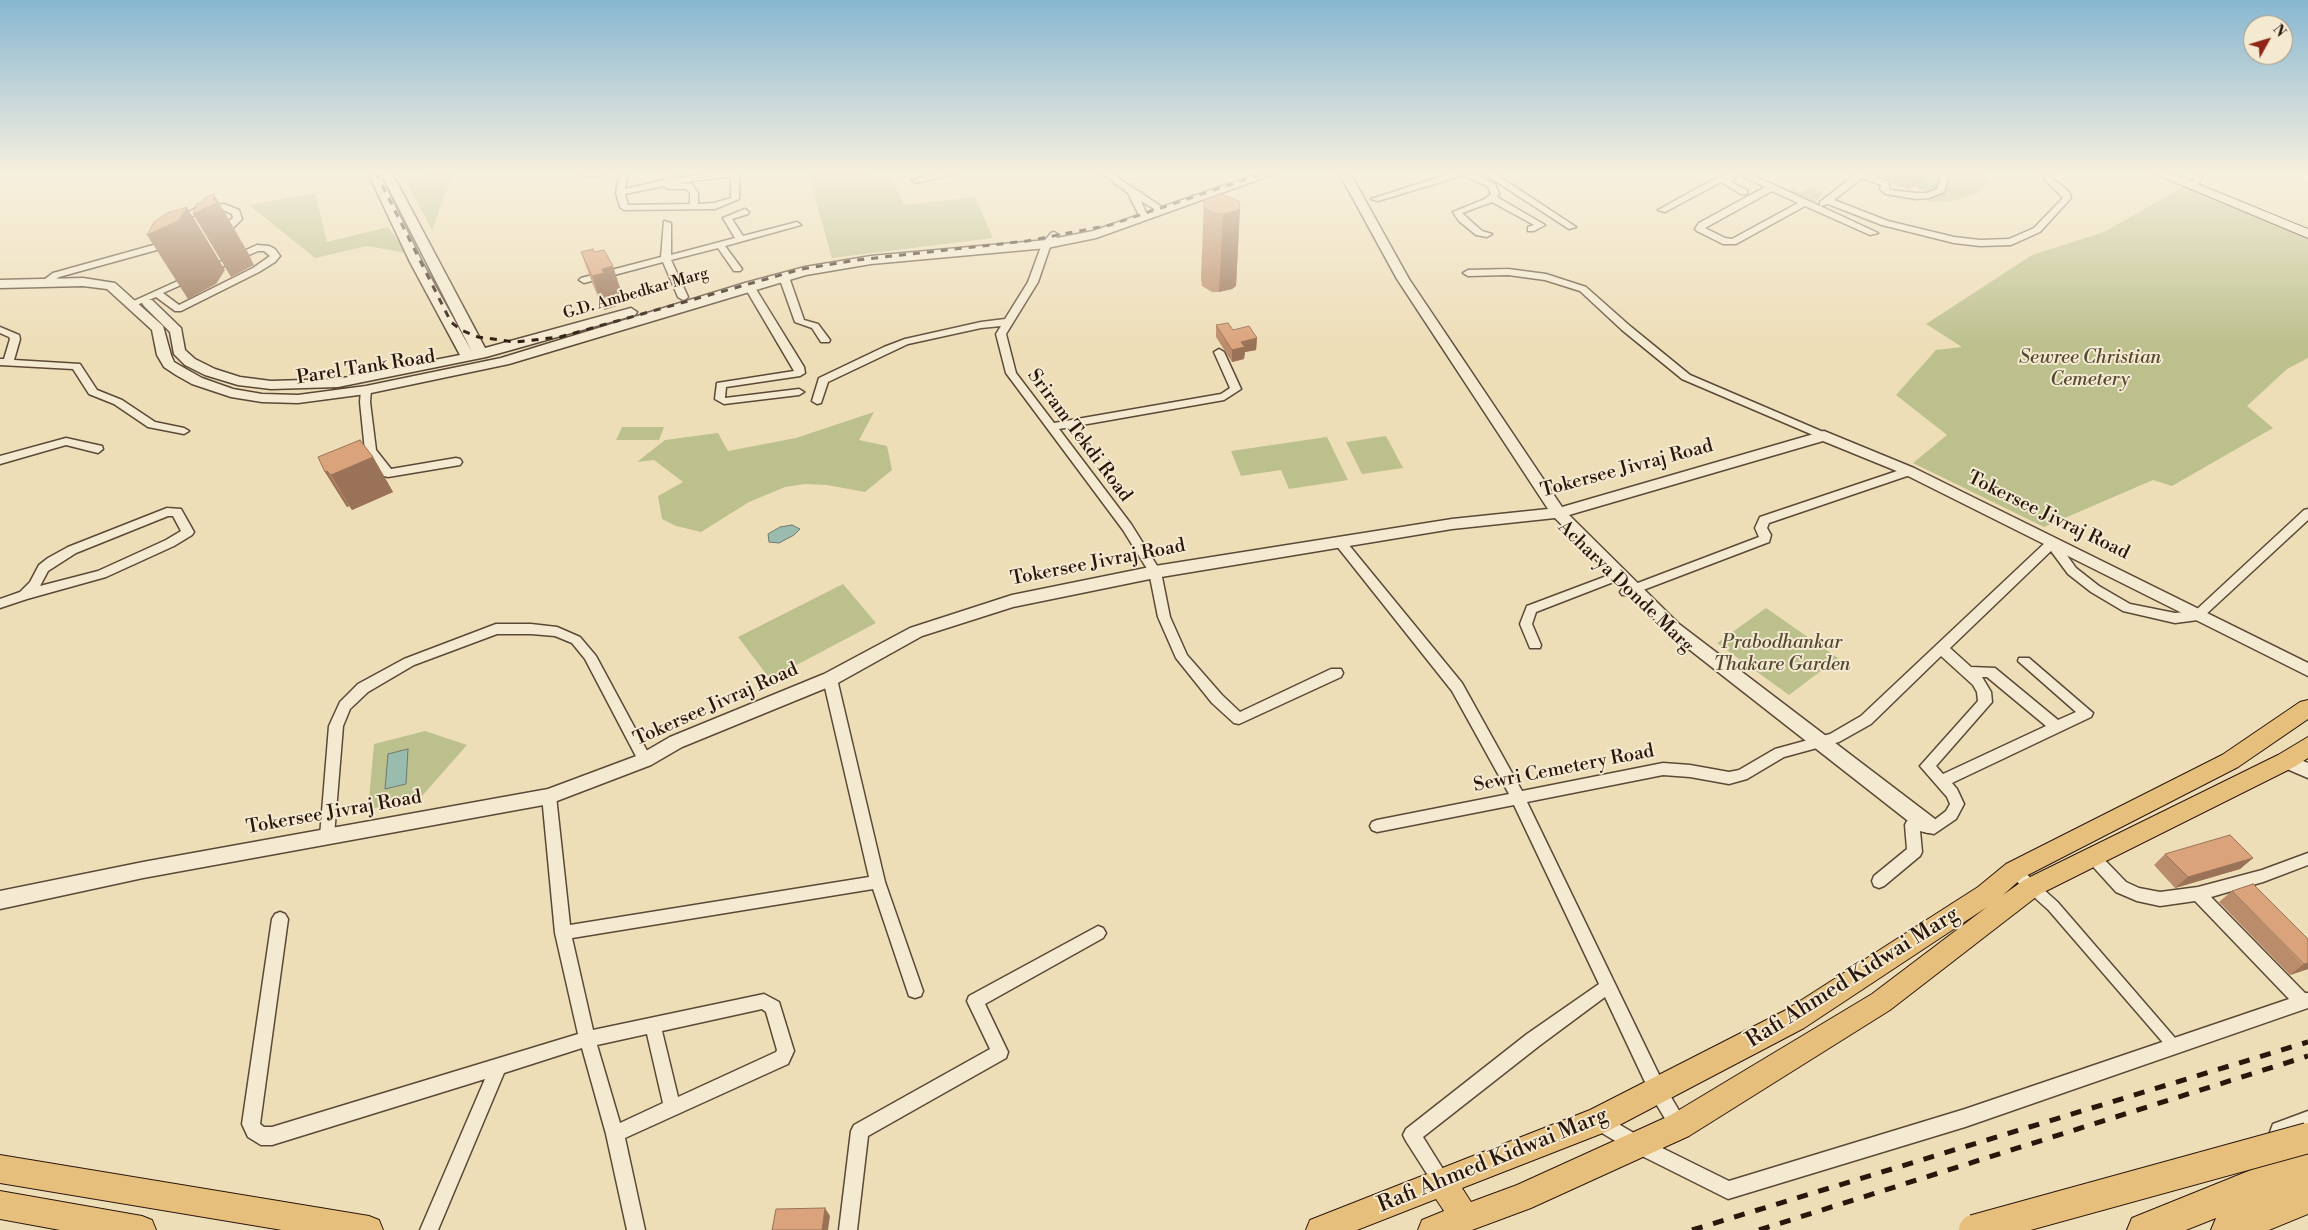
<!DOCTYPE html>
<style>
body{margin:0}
#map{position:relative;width:2308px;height:1230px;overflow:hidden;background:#eedeb8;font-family:"Libre Bodoni",serif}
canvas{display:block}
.north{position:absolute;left:2243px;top:15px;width:50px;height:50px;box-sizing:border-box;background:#f4ead1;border:1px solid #a39582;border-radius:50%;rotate:51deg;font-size:14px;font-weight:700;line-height:20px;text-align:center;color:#2a160b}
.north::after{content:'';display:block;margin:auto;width:18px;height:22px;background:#8f2418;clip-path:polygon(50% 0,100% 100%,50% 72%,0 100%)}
</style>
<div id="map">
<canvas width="2308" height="1230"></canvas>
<div class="north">N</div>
</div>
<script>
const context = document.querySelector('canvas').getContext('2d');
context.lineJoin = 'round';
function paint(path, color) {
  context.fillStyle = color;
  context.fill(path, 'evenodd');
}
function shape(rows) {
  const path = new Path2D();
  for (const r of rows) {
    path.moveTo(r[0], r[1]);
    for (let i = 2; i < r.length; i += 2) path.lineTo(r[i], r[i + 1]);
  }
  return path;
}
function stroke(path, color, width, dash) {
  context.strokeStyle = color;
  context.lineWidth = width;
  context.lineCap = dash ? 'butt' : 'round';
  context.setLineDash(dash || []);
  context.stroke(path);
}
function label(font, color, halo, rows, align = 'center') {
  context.font = font + ' "Libre Bodoni",serif';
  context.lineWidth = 4;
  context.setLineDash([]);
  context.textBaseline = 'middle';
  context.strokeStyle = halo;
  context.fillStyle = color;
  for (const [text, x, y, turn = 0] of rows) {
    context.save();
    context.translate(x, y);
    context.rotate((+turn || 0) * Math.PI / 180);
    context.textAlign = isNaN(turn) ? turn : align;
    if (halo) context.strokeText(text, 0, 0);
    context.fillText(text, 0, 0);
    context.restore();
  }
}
paint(shape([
 [438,173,453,173,432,230,405,179],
 [808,173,891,176,904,205,975,197,993,238,832,258],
 [1934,173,1985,173,1987,181,1978,193,1953,201,1929,202,1920,194,1930,192,1946,178],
 [1810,187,1823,193,1818,200,1810,205,1784,193,1790,189,1800,193],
 [2183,187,2308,239,2308,358,2287,369,2247,406,2273,428,2172,486,2153,480,2044,527,1913,463,1947,435,1896,395,1936,350,1962,347,1926,324,2032,255,2104,232],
 [315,193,327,242,388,227,407,253,367,246,315,258,249,205],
 [874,412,859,440,887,446,892,470,865,492,827,485,805,484,785,487,749,502,701,532,676,526,662,519,658,496,683,482,654,460,637,462,665,440,718,433,728,451,796,438],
 [622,427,664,427,659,440,616,440],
 [1386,436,1403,468,1362,474,1346,442],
 [1327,437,1348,480,1289,489,1281,470,1241,476,1231,451],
 [843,584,876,623,770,679,738,637],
 [1766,608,1838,658,1789,695,1717,643],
 [425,731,467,745,422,796,368,810,374,744]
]), '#bcc08d');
const water = shape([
 [1928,173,1946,178,1930,192,1915,186,1928,173],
 [792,525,800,529,794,535,779,543,769,542,768,534,780,527,792,525],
 [408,749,406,784,385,789,388,754,408,749]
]);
paint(water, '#99bcaf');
stroke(water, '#6d7a6d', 1);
const pedestrian = shape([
 [2014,871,2053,906,2174,1046]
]);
const minor = shape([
 [580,173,605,173,601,176,584,176,580,173],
 [620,173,628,173,625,189,664,180,665,173,673,173,673,179,711,173,735,173,739,177,739,199,715,209,624,210,620,207,616,193,620,173],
 [724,177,731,178,731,198,714,203,698,204,698,193,692,184,679,183,724,177],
 [664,186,668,189,686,189,690,193,690,204,628,205,625,194,664,186],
 [939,173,960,173,916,183,912,180,939,173],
 [1101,173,1111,173,1168,211,1161,213,1141,201,1146,213,1139,215,1128,193,1101,173],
 [1452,173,1474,173,1495,184,1499,194,1497,197,1545,225,1534,231,1528,231,1528,227,1534,225,1492,202,1462,213,1482,231,1492,234,1487,237,1476,235,1459,221,1453,212,1485,199,1491,194,1488,187,1464,175,1378,201,1371,199,1452,173],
 [1483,173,1494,173,1576,227,1569,229,1483,173],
 [1725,173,1736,173,1737,177,1731,182,1747,190,1747,194,1741,194,1721,182,1665,212,1658,210,1725,173],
 [1736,173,1748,173,1820,206,1820,202,1857,173,1867,173,1889,182,1889,188,1891,190,1916,193,1927,193,1937,189,1941,176,1939,173,1948,173,1949,176,1944,192,1929,198,1916,199,1886,194,1880,189,1881,185,1862,178,1834,200,1888,221,1954,237,1980,240,2009,239,2034,228,2063,198,2045,180,2045,173,2053,173,2052,178,2069,192,2071,198,2040,232,2011,245,1980,246,1954,243,1882,225,1828,204,1820,206,1878,233,1870,235,1805,206,1736,244,1723,244,1697,231,1695,229,1699,223,1765,187,1736,173],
 [1772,191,1798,203,1732,239,1725,238,1705,228,1772,191],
 [1881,173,1903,173,1894,180,1881,173],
 [2196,173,2204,173,2196,189,2190,189,2189,187,2196,173],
 [224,204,239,210,242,219,232,229,221,234,213,232,233,218,232,214,223,210,201,212,176,224,172,221,196,208,224,204],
 [745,209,749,212,748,214,732,219,743,236,797,222,801,225,725,246,742,269,740,271,734,271,718,248,671,260,688,297,686,299,683,300,678,297,663,262,584,283,579,280,581,278,661,257,664,221,671,223,671,255,735,238,723,218,745,209],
 [1054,232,1059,235,1051,244,1038,282,1006,334,1016,373,1054,423,1221,394,1230,388,1214,352,1219,349,1224,352,1241,389,1224,400,1059,429,1131,524,1161,572,1170,617,1187,655,1222,695,1240,712,1331,669,1341,669,1343,673,1341,677,1239,724,1234,723,1212,703,1176,658,1158,617,1149,572,1123,530,1006,373,996,334,1001,326,981,328,908,344,828,382,821,403,817,404,812,401,819,378,884,347,905,339,981,322,1005,319,1028,282,1042,244,1051,233,1054,232],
 [165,235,170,238,164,248,59,277,49,284,46,285,41,282,53,273,157,244,162,236,165,235],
 [257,245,269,246,275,249,280,256,275,262,259,272,181,311,175,311,156,297,132,307,127,304,257,245],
 [258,251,264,251,270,256,253,268,179,305,163,293,258,251],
 [1508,269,1546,274,1586,287,1630,326,1690,375,1828,434,1829,436,1828,438,1820,438,1682,379,1622,330,1580,291,1545,280,1508,275,1468,276,1463,273,1468,270,1508,269],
 [784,274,789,277,804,320,818,324,830,340,829,342,821,342,812,328,795,322,779,277,784,274],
 [749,283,754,286,804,367,805,373,800,376,726,387,725,398,799,389,804,392,799,395,724,404,715,399,717,383,794,371,744,286,749,283],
 [0,327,19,335,20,339,14,360,80,364,97,390,122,400,155,422,184,428,189,431,184,434,148,427,114,404,89,394,73,369,0,365,0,359,4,359,10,339,9,337,0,333,0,327],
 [366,387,371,390,370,402,376,450,391,469,456,458,460,459,462,462,460,465,388,477,384,476,365,451,360,402,361,390,366,387],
 [66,438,102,446,103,449,98,453,66,445,0,464,0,456,66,438],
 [1909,467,1915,471,1913,474,1769,523,1767,528,1771,535,1769,542,1630,595,1622,595,1620,592,1622,589,1759,537,1755,528,1760,517,1909,467],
 [167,508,181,509,194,532,192,535,174,546,106,577,27,599,0,608,0,599,20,592,30,582,39,565,48,558,68,547,167,508],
 [168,516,173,516,181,531,166,540,98,571,40,586,48,571,76,553,168,516],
 [2308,509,2308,520,2202,618,2198,620,2175,623,2123,611,2091,592,2068,574,2051,551,1950,648,1971,667,1995,668,2058,720,2076,712,2018,661,2019,658,2029,658,2093,713,2091,717,1952,783,1957,789,1964,804,1956,819,1934,834,1920,831,1922,852,1920,856,1884,886,1879,888,1874,886,1872,881,1874,876,1907,849,1905,825,1907,821,1912,819,1933,821,1946,811,1950,804,1947,797,1920,766,1978,701,1977,692,1973,685,1941,656,1871,724,1839,742,1784,757,1747,779,1729,784,1690,777,1663,775,1527,802,1664,1085,1688,1126,1685,1132,1679,1135,1673,1132,1652,1097,1605,997,1539,1046,1423,1137,1451,1182,1448,1188,1442,1191,1436,1188,1406,1141,1403,1135,1406,1129,1527,1034,1599,984,1514,805,1377,832,1372,830,1370,826,1372,822,1377,820,1509,794,1452,691,1336,545,1334,542,1336,539,1344,539,1462,683,1522,791,1663,763,1690,765,1729,772,1739,770,1775,749,1830,734,1861,716,2048,540,2056,540,2076,568,2099,586,2130,604,2175,613,2195,611,2304,510,2308,509],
 [1982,677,1987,677,2046,726,1943,774,1936,766,1992,702,1991,692,1982,677],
 [1612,574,1616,575,1618,578,1616,581,1536,612,1532,624,1541,645,1540,648,1530,648,1520,624,1527,606,1612,574],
 [496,624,531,624,557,627,580,637,596,656,652,760,650,764,645,766,640,764,585,659,572,643,555,636,531,634,497,634,414,665,368,692,350,709,343,726,334,836,332,840,327,842,322,840,320,836,329,726,340,702,358,684,404,659,496,624],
 [830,674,835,675,837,679,885,882,923,991,921,996,915,998,909,996,873,889,572,938,593,1030,764,994,779,1002,794,1051,788,1064,625,1138,645,1230,627,1230,606,1134,582,1048,504,1073,438,1230,420,1230,485,1079,272,1145,261,1145,248,1137,242,1124,272,919,275,914,280,912,285,914,288,919,260,1124,264,1127,272,1127,578,1034,555,933,542,796,544,792,549,790,554,792,556,796,570,925,869,877,823,679,825,675,830,674],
 [762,1009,766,1012,777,1050,776,1052,678,1097,662,1031,762,1009],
 [647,1034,663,1103,620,1123,597,1045,647,1034],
 [2092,850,2097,852,2126,882,2139,888,2160,892,2198,887,2262,870,2308,853,2308,865,2263,882,2211,897,2305,993,2308,993,2308,1008,1965,1127,1728,1199,1632,1151,1592,1127,1589,1121,1592,1115,1598,1112,1644,1139,1729,1181,1965,1109,2289,999,2195,901,2160,906,2137,901,2116,892,2087,860,2085,856,2087,852,2092,850],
 [1098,926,1103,928,1106,933,1103,938,985,1004,1008,1052,1006,1058,868,1136,857,1230,839,1230,851,1131,854,1125,990,1049,967,1001,969,996,1098,926]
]);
const tertiary = shape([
 [368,173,379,173,422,262,472,352,381,173,392,173,485,348,631,308,637,312,635,315,486,357,338,387,271,389,238,385,205,375,185,365,174,354,170,332,144,306,142,303,144,300,152,300,181,328,185,350,195,359,215,369,240,377,271,381,338,379,460,355,410,262,368,173],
 [1260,173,1277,173,1096,238,1047,248,871,264,806,275,509,364,366,394,298,403,262,402,231,397,192,384,176,375,164,367,157,355,152,330,107,289,83,286,0,288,0,280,83,278,115,283,163,326,171,355,174,362,186,369,202,378,233,389,262,394,298,395,366,386,501,358,745,283,805,267,871,256,1047,240,1093,231,1260,173],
 [1339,173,1350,173,1409,279,1562,507,1824,431,1914,468,2308,663,2308,676,1904,474,1823,441,1569,515,1679,624,1935,819,1937,825,1935,831,1928,833,1921,831,1667,632,1555,518,1452,529,1155,578,1013,607,922,636,836,684,682,747,651,765,549,804,143,878,0,909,0,891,143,862,548,789,639,755,670,737,824,674,910,628,1012,595,1155,566,1452,519,1548,509,1397,279,1339,173],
 [2286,754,2308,763,2308,778,2280,766,2277,761,2280,756,2286,754],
 [2308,1111,2308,1133,2281,1143,2273,1140,2270,1132,2273,1124,2308,1111]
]);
const secondary = shape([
 [2153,173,2171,173,2308,229,2308,238,2153,173]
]);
const primary = shape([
 [2308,700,2308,719,2238,767,2022,878,2003,895,2024,880,2278,755,2308,737,2308,758,2294,767,2040,894,1890,1010,1689,1136,1531,1208,1472,1230,1418,1230,1422,1220,1444,1211,1436,1199,1357,1230,1306,1230,1310,1220,1590,1110,1786,1010,1978,887,2006,864,2222,755,2300,702,2308,700],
 [1987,907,1872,994,1669,1116,1517,1185,1471,1202,1462,1188,1608,1131,1804,1028,1987,907],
 [0,1155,369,1216,379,1220,383,1230,282,1230,0,1183,0,1155],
 [0,1191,142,1216,152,1220,156,1230,60,1230,0,1219,0,1191]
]);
const motorway = shape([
 [2308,1147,2308,1214,2269,1230,2211,1230,2216,1218,2186,1230,2127,1230,2132,1218,2308,1147]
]);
stroke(pedestrian, '#5b4836', 15);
stroke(minor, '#5b4836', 3);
stroke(tertiary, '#5b4836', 3);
stroke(secondary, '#2a160b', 2);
stroke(primary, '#2a160b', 2);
stroke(motorway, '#2a160b', 2);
stroke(pedestrian, '#f4ead1', 12);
paint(minor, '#f4ead1');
paint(tertiary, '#f4ead1');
paint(secondary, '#f4ead1');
paint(primary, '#e7bf7c');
paint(motorway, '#e7bf7c');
stroke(shape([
 [376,173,451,322,461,330,478,337,515,342,560,337,802,269,857,260,1027,241,1110,225,1265,173]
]), '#2a160b', 3, [7, 7]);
stroke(shape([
 [1692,1230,2308,1042],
 [1759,1230,2308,1056]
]), '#2a160b', 5, [11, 11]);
const motorwayBridge = shape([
 [1974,1230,2308,1138]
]);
stroke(motorwayBridge, '#2a160b', 32, []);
stroke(motorwayBridge, '#e7bf7c', 30);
paint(shape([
 [1895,173,1928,173,1909,190,1891,183],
 [1204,200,1240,208,1236,286,1232,289,1219,292,1212,292,1202,286,1201,278],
 [581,252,594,252,624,300,614,302,616,306,604,310,593,285],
 [1216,325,1257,338,1256,350,1245,352,1244,359,1232,362,1216,337],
 [373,457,393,492,352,510,349,506,347,507,325,472],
 [2165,854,2253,858,2240,869,2175,888,2154,865],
 [2232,891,2308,969,2290,975,2219,902]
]), '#bb8c6b');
paint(shape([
 [1921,173,1928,173,1909,190,1915,179],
 [214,194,250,256,251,259,254,265,231,277,193,214,214,200],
 [187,207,225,270,216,284,188,299,147,235],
 [1240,208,1236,286,1232,289,1219,292,1223,214],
 [613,266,624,300,614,302,616,306,604,310,592,276,602,269],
 [1257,338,1256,350,1245,352,1244,359,1232,362,1232,350,1241,342],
 [373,457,393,492,352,510,331,475],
 [327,471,349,506,347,507,325,472],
 [2253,858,2240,869,2175,888,2188,877],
 [2308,963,2308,969,2290,975,2304,964],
 [825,1208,830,1216,828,1230,822,1230]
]), '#997257');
const building = shape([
 [1900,173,1921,173,1915,179,1900,173],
 [214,194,214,200,218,202,193,214,197,203,201,203,204,198,214,194],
 [1221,194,1239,201,1240,208,1236,211,1223,214,1215,214,1204,208,1204,200,1221,194],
 [187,207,178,221,147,235,154,222,167,213,187,207],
 [593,249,594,252,604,250,613,266,602,269,604,273,592,276,581,252,593,249],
 [1228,323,1233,330,1249,326,1257,338,1241,342,1245,347,1232,350,1216,325,1228,323],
 [360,440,373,457,331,475,327,471,325,472,318,457,360,440],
 [2230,835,2253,858,2188,877,2165,854,2230,835],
 [2253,884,2308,939,2308,963,2304,964,2232,891,2253,884],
 [825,1208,822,1230,772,1230,776,1209,825,1208]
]);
paint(building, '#daa37c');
stroke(building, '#997257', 1);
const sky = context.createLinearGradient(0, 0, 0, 346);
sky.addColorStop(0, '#88b7d1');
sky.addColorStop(0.5, '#f7f0df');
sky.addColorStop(1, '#f7f0df00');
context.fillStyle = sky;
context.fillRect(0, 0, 2308, 346);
label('16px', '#2a160b', '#f4ead1', [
 ["G.D. Ambedkar Marg",636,294,-16]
]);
label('italic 19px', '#564932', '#f4ead1', [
 ["Sewree Christian",2090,358],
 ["Cemetery",2090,380],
 ["Prabodhankar",1782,643],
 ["Thakare Garden",1782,665]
]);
label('19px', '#2a160b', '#f4ead1', [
 ["Parel Tank Road",366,368,-9],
 ["Sriram Tekdi Road",1079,436,53],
 ["Tokersee Jivraj Road",1627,469,-15],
 ["Tokersee Jivraj Road",2048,516,26],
 ["Tokersee Jivraj Road",1098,563,-11],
 ["Acharya Donde Marg",1625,587,44],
 ["Tokersee Jivraj Road",716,705,-24],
 ["Sewri Cemetery Road",1564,769,-11],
 ["Tokersee Jivraj Road",334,813,-10]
]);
label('22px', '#2a160b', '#f4ead1', [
 ["Rafi Ahmed Kidwai Marg",1853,978,-32],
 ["Rafi Ahmed Kidwai Marg",1493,1161,-22]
]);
</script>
